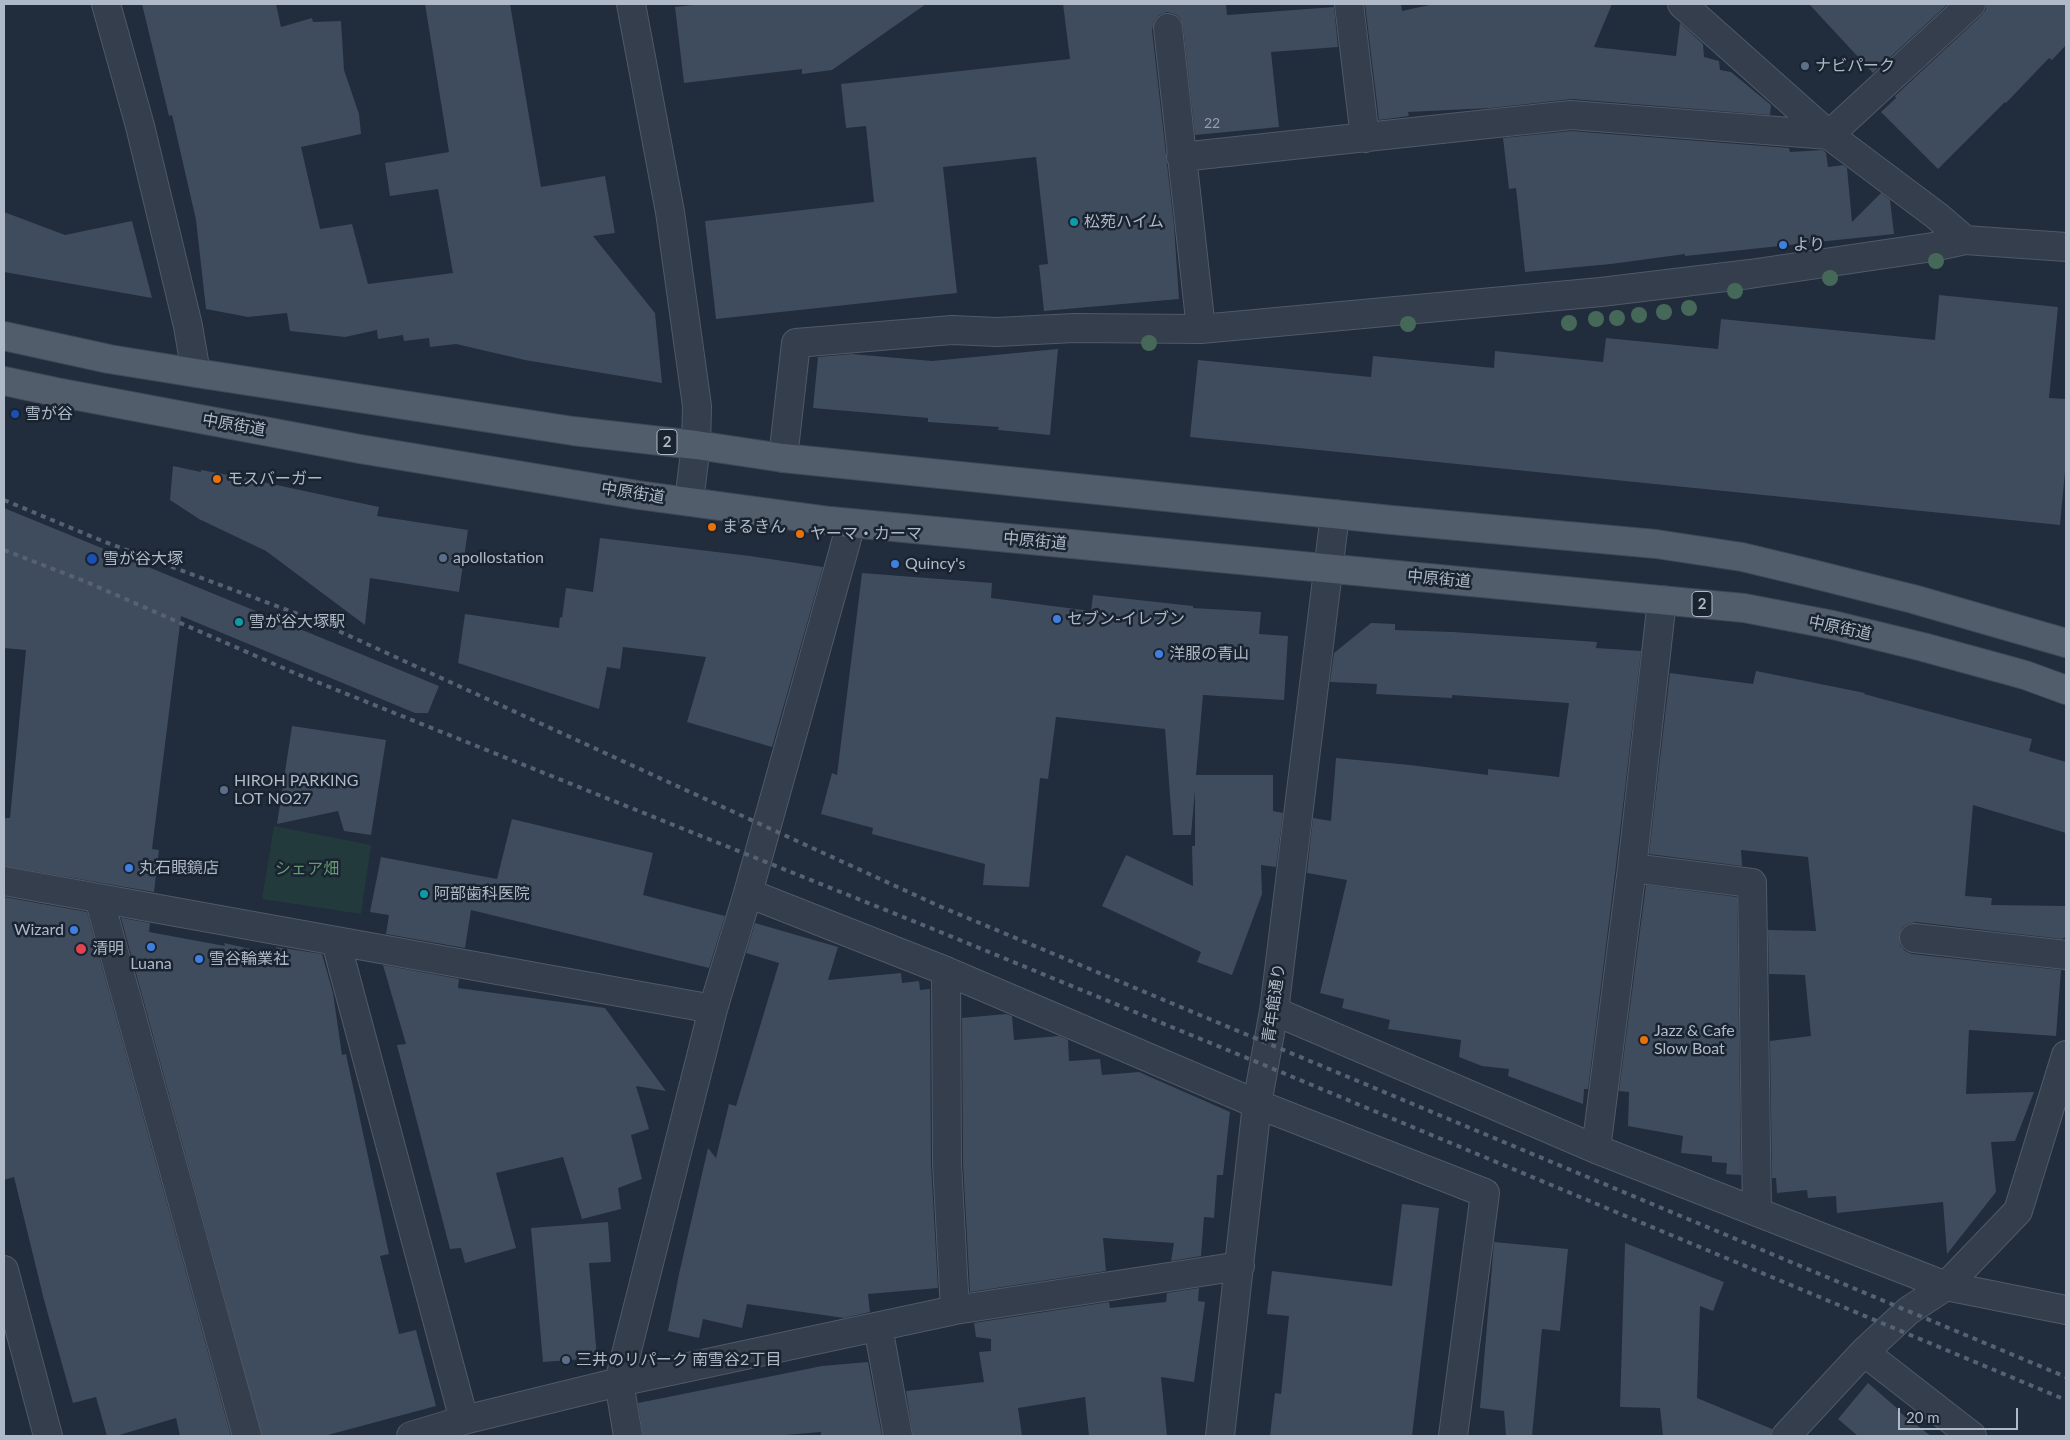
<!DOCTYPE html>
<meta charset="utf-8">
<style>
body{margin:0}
#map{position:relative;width:2070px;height:1440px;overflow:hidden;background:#212c3c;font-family:Lato,sans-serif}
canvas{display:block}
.frame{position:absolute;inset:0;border:5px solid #b0b9c8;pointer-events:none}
.scale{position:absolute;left:1898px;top:1408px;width:120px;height:22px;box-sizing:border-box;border:2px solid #b0b9c8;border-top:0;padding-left:6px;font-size:15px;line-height:18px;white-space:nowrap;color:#b0b9c8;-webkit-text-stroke:4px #1a2330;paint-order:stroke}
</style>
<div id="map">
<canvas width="2070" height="1440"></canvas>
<div class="frame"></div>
<div class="scale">20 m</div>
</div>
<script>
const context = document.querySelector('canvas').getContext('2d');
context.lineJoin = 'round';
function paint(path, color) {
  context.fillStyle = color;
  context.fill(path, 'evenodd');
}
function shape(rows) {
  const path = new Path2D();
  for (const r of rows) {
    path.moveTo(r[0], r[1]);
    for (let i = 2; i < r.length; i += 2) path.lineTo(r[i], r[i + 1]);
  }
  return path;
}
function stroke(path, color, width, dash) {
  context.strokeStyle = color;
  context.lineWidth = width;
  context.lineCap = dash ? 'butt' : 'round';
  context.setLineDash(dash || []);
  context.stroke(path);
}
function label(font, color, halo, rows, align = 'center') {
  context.font = font + ' Lato,"Noto Sans JP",sans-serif';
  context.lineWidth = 5;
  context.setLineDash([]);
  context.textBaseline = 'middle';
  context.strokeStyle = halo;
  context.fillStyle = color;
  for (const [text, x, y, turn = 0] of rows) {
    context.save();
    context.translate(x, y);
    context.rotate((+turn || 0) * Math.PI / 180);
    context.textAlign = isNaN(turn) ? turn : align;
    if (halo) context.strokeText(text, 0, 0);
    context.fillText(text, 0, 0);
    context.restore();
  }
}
paint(shape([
 [274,826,371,845,361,914,262,899]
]), '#233a3d');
paint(shape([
 [142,4,276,4,281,27,312,18,313,22,341,21,344,70,359,114,361,134,301,147,320,229,352,224,368,284,453,273,438,189,390,196,385,163,449,152,425,4,510,4,541,187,605,176,615,233,593,236,655,313,662,383,525,360,456,344,430,347,429,338,404,341,403,335,378,339,377,330,345,337,290,331,287,313,248,317,206,309,196,220,172,115,169,116],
 [702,4,926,4,832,70,802,74,802,69,684,83,675,7],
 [1063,4,1226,4,1227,15,1334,7,1338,47,1271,52,1279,127,1195,135,1183,26,1180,18,1175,14,1167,12,1159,15,1154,21,1152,30,1174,226,1179,299,1044,311,1039,265,1048,264,1036,157,943,167,957,293,716,319,705,221,874,202,866,126,846,128,841,84,1070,59],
 [1365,4,1401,4,1402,11,1434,4,1612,4,1594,47,1676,56,1680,23,1703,44,1704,57,1719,61,1720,70,1731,72,1771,105,1770,115,1572,99,1491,108,1408,112,1409,116,1379,120],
 [1809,4,1948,4,1873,73],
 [1986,4,2066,4,2066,45,2052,60,2049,58,2006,103,2005,102,1938,169,1881,112,1896,98,1895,96,1982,15,1986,9],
 [1571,131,1789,148,1790,152,1823,150,1826,153,1828,167,1843,165,1847,168,1852,222,1881,193,1890,200,1894,234,1685,256,1685,254,1611,264,1525,272,1516,188,1509,189,1503,138],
 [4,212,65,235,132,221,152,298,4,272],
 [1939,295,2058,307,2049,398,2066,399,2066,461,2060,525,1190,437,1198,360,1371,377,1373,356,1494,368,1495,351,1603,362,1606,338,1718,349,1721,319,1935,340],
 [1058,349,1050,435,998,430,999,427,928,422,928,418,813,408,818,357,852,354,932,361],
 [173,466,201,472,201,470,244,478,379,507,377,516,468,530,459,592,370,578,365,625,266,551,199,519,170,500],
 [4,508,439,686,428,713,415,713,181,616,152,849,159,850,154,892,4,866,4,818,10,818,26,650,4,648],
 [600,538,750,556,823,567,772,747,687,722,706,657,623,647,620,669,607,667,599,709,458,663,465,614,559,628,560,617,562,618,566,588,593,592],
 [862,573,992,583,991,598,1091,611,1093,595,1193,606,1193,608,1261,612,1259,634,1288,636,1284,700,1203,695,1196,775,1273,775,1273,811,1283,813,1276,867,1261,865,1262,894,1232,975,1197,962,1201,952,1102,906,1126,855,1193,886,1192,846,1195,846,1195,790,1191,835,1173,835,1165,729,1056,717,1048,779,1040,778,1029,887,983,885,985,864,872,834,873,828,821,814,832,773,837,775],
 [1371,623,1395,624,1395,630,1453,632,1597,642,1596,648,1641,651,1616,866,1588,1089,1584,1089,1583,1104,1508,1076,1509,1069,1482,1066,1459,1057,1461,1040,1388,1029,1390,1020,1342,1008,1344,999,1320,993,1347,880,1307,873,1313,818,1331,821,1336,758,1410,765,1488,775,1488,769,1559,777,1569,703,1452,695,1452,698,1376,694,1377,684,1330,682,1334,653],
 [1756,671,1865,693,1864,694,2032,739,2029,751,2066,762,2066,833,1973,805,1965,896,1992,898,1991,905,2066,906,2066,937,2062,939,1916,922,1907,924,1902,928,1899,936,1900,945,1905,951,1912,954,2061,970,2056,1036,1969,1030,1966,1094,2034,1092,2015,1141,1991,1142,1996,1192,1947,1254,1943,1202,1837,1213,1836,1196,1808,1198,1807,1190,1777,1193,1776,1178,1772,1178,1770,1041,1811,1036,1805,975,1769,974,1768,930,1816,931,1808,857,1741,850,1742,866,1649,854,1670,673,1753,684],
 [292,726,386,740,371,835,344,831,338,811,277,824],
 [512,819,653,853,643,895,725,916,709,968,471,910,465,948,386,934,389,915,370,912,381,857,497,879],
 [1646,885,1737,897,1741,1175,1726,1174,1727,1163,1712,1162,1712,1156,1681,1153,1683,1136,1628,1126,1629,1092,1619,1091],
 [4,897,87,912,231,1436,180,1436,176,1418,116,1436,107,1436,96,1397,73,1403,44,1300,14,1177,4,1180],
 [121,918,150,923,149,932,225,946,224,943,277,955,276,947,322,954,333,993,342,1055,346,1054,389,1254,380,1256,399,1334,416,1330,436,1406,324,1436,262,1436],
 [755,923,838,947,828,980,901,973,902,983,919,981,920,990,930,989,931,1163,938,1288,868,1294,870,1312,844,1318,747,1304,742,1328,703,1319,699,1338,668,1331,679,1274,708,1148,716,1158,729,1104,736,1106,779,963,746,953],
 [383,965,459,979,458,988,605,1008,666,1091,636,1086,649,1129,631,1135,642,1179,618,1188,621,1209,582,1219,563,1157,496,1173,516,1248,465,1263,461,1248,450,1249,397,1045,406,1044],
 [1006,1014,1012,1016,1014,1040,1059,1036,1068,1040,1069,1061,1100,1059,1102,1075,1139,1072,1230,1112,1223,1175,1217,1175,1214,1218,1204,1217,1201,1256,1171,1261,1174,1243,1103,1238,1106,1271,970,1292,963,1163,962,1018],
 [1402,1204,1439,1208,1412,1436,1270,1436,1275,1393,1281,1394,1289,1316,1267,1314,1272,1271,1392,1286],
 [608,1222,611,1262,589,1263,597,1358,543,1362,531,1228],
 [1494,1242,1568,1249,1560,1331,1542,1329,1532,1436,1506,1436,1504,1411,1480,1408],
 [1625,1243,1724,1282,1713,1311,1700,1306,1697,1398,1772,1429,1771,1436,1663,1436,1660,1408,1620,1407],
 [1199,1288,1198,1301,1205,1302,1194,1382,1161,1377,1167,1436,1089,1436,1085,1397,1018,1408,1022,1436,913,1436,906,1391,984,1382,979,1352,991,1351,991,1339,976,1337,974,1323,1109,1302,1110,1308,1166,1302,1167,1293],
 [868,1362,882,1436,821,1436,821,1432,773,1436,643,1436,638,1403,822,1366],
 [1868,1383,1898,1409,1897,1410,1931,1436,1858,1436,1838,1419]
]), '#3f4c5e');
const minor = shape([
 [106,4,140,126,188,326,196,373],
 [631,4,670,212,697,406,696,445,689,501],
 [1349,4,1365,138],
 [1682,4,1829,135,1937,216,1965,240,2066,247],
 [1168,28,1201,329],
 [1181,157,1571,115,1829,135,1971,4],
 [783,458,796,343,952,330,997,332,1074,328,1201,329,1601,292,1750,274,1933,247,1965,240],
 [1632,868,1752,883,1757,1212],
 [4,881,713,1009],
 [748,893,946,971,1257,1104,1485,1193,1453,1436],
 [99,898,247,1436],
 [1914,938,2066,955],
 [336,942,464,1420],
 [946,971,947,1163,955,1310],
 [1274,1011,1596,1149,1946,1286,2066,1310],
 [1596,1149,1632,868,1662,600],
 [4,1270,48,1436],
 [878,1327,898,1436],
 [1864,1352,1972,1436],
 [411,1436,464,1420,619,1382,955,1310,1240,1266],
 [628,1436,619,1382,713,1009,748,893,851,524],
 [1220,1436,1257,1104,1274,1011,1335,514],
 [1786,1436,1864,1352,1908,1311,1946,1286,2018,1211,2066,1055]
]);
const major = shape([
 [4,336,109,359,196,373,573,431,696,445,783,458,1392,520,1656,544,1742,557,1813,574,1913,599,2066,643],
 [4,381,56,392,360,449,638,495,830,521,1744,608,1833,625,1923,647,2025,675,2066,690]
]);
stroke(minor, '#505966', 30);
stroke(major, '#3e4755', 30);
stroke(minor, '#353e4c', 28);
stroke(major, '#525d6c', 28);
stroke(shape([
 [4,500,100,540,319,622,939,906,2066,1377],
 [4,550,84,581,297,674,933,929,1264,1065,2066,1400]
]), '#566273', 4, [5, 5]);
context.fillStyle = '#466859';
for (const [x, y] of [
 [1936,261],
 [1830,278],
 [1735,291],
 [1689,308],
 [1664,312],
 [1639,315],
 [1617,318],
 [1596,319],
 [1569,323],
 [1408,324],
 [1149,343]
]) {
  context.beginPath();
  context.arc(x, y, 8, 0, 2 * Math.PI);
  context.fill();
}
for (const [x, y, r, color] of [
 [1805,66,5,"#5c6f8a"],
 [1074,222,5,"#0f9aa8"],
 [1783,245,5,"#3f7fe0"],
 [15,414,5,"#1a4fb4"],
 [217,479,5,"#e8710a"],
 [712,527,5,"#e8710a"],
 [800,534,5,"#e8710a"],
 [443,558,5,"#5c6f8a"],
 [92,559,6,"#1a4fb4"],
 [895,564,5,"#3f7fe0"],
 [1057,619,5,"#3f7fe0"],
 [239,622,5,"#0f9aa8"],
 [1159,654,5,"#3f7fe0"],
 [224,790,5,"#5c6f8a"],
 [129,868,5,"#3f7fe0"],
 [424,894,5,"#0f9aa8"],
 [74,930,5,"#3f7fe0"],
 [151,947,5,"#3f7fe0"],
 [81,949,6,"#e0444e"],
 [199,959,5,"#3f7fe0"],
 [1644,1040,5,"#e8710a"],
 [566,1360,5,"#5c6f8a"]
]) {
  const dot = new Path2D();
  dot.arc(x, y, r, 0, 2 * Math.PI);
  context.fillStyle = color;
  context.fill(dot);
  stroke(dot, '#1a2330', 2);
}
label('14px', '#949eae', null, [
 ["22",1212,123]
]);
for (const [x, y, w] of [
 [667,442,20],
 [1702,604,20]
]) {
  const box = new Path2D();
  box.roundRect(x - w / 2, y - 12.5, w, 25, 4);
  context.fillStyle = '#1a2330';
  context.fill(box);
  stroke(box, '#b0b9c8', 1);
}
label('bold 15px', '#b0b9c8', null, [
 ["2",667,442],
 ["2",1702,604]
]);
label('16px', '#b0b9c8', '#1a2330', [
 ["ナビパーク",1815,66],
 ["松苑ハイム",1084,222],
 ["より",1793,245],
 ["雪が谷",25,414],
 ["モスバーガー",227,479],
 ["まるきん",722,527],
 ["ヤーマ・カーマ",810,534],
 ["apollostation",453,558],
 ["雪が谷大塚",103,559],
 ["Quincy's",905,564],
 ["セブン-イレブン",1067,619],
 ["雪が谷大塚駅",249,622],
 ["洋服の青山",1169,654],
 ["HIROH PARKING",234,781],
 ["LOT NO27",234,799],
 ["丸石眼鏡店",139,868],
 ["阿部歯科医院",434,894],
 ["Wizard",64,930,"right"],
 ["清明",92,949],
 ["雪谷輪業社",209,959],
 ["Luana",151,964,"center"],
 ["Jazz & Cafe",1654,1031],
 ["Slow Boat",1654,1049],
 ["三井のリパーク 南雪谷2丁目",576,1360]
], 'left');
label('16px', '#b0b9c8', '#1a2330', [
 ["中原街道",234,425,10],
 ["中原街道",633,493,9],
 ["中原街道",1035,541,5],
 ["中原街道",1439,579,5],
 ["中原街道",1840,628,12],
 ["青年館通り",1274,1003,-82]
]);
label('16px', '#659a71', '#1a2330', [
 ["シェア畑",307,869]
]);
</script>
